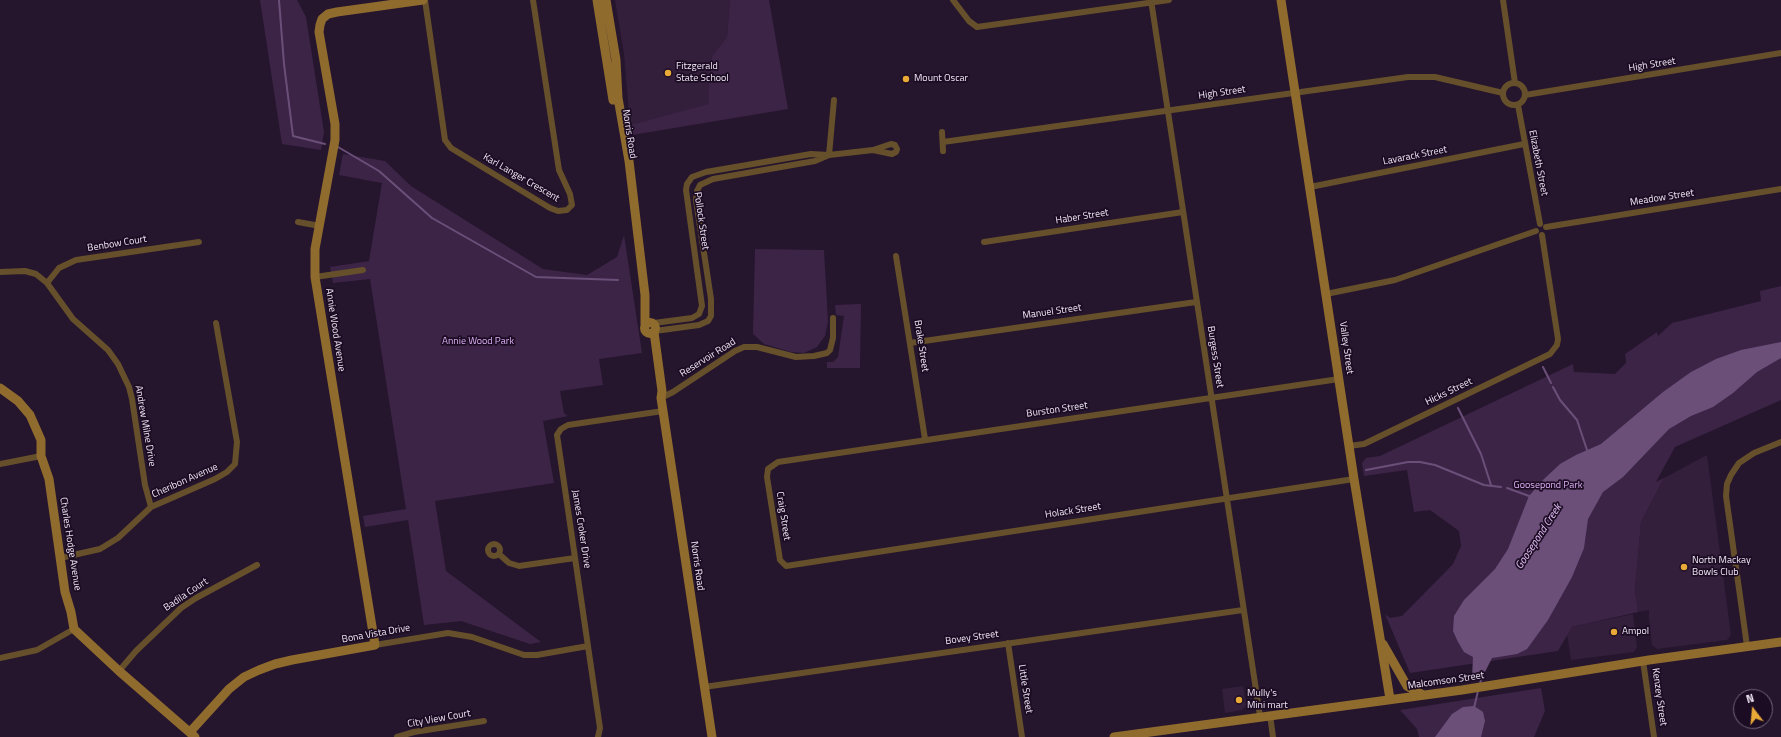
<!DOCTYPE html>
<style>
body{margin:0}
#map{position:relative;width:1781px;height:737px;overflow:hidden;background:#25152d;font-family:"Titillium Web",sans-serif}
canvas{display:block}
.north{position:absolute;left:1733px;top:689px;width:40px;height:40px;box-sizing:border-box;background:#1c0c23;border:1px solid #716478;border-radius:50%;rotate:344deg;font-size:11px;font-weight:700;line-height:16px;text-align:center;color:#f1e7f7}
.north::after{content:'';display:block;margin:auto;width:14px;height:18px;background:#eaaa38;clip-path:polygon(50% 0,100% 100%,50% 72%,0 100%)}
</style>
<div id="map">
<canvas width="1781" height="737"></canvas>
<div class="north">N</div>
</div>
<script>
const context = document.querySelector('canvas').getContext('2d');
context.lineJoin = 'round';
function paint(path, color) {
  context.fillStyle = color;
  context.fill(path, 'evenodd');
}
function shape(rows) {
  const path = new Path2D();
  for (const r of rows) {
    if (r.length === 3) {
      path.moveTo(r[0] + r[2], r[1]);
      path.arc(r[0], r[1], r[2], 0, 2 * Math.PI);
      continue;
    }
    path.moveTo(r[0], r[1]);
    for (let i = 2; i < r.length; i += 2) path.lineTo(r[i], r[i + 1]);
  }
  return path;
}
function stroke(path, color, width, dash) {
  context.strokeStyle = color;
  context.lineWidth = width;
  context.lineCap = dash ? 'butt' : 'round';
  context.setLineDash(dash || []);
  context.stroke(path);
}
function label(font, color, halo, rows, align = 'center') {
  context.font = font + ' "Titillium Web",sans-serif';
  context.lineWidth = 3.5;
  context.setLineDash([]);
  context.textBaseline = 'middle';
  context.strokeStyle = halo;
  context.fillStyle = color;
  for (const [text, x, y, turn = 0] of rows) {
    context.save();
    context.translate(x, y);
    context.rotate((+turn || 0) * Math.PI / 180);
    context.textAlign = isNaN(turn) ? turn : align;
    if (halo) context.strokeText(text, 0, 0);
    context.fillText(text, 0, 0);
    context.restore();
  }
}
paint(shape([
 [615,0,730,0,727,37,712,56,708,90,710,105,630,125,624,54],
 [1707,455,1731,635,1727,640,1657,649,1652,645,1649,618,1649,610,1638,612,1635,589,1641,522,1664,478],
 [1633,614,1637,647,1634,652,1571,660,1567,634,1572,627],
 [1243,686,1246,705,1242,710,1225,713,1222,689]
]), '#331f3c');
paint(shape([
 [260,0,297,0,306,17,324,132,321,150,282,144],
 [730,0,769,0,788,109,632,135,630,125,709,104,708,90,712,56,727,37],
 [343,154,385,161,411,186,543,269,587,275,617,257,624,235,642,353,599,359,603,385,560,391,564,413,568,416,543,421,554,483,435,501,446,571,541,642,530,644,461,621,424,625,408,520,365,527,363,516,406,509,370,279,333,283,330,267,369,261,382,183,339,175],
 [755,249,824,250,828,322,825,336,817,347,804,353,791,352,764,344,753,334],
 [1781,286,1781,400,1675,447,1656,482,1664,478,1641,522,1635,589,1638,612,1572,627,1558,651,1410,673,1385,614,1390,618,1402,616,1453,564,1461,546,1459,531,1430,510,1414,512,1407,470,1364,476,1362,463,1366,458,1380,456,1573,364,1574,372,1615,374,1626,363,1625,354,1657,332,1658,336,1672,323,1761,301,1760,291],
 [861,304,860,368,827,368,827,362,833,362,838,357,844,316,836,315,835,305],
 [1541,688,1545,711,1534,737,1419,737,1417,729,1400,710]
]), '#3c2447');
paint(shape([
 [1781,342,1781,358,1757,372,1733,393,1713,407,1691,416,1669,429,1623,477,1603,492,1588,519,1584,548,1572,577,1548,620,1527,649,1517,654,1492,658,1483,676,1472,677,1473,657,1464,652,1458,642,1453,631,1454,616,1464,600,1495,569,1508,549,1529,496,1543,480,1560,464,1576,455,1601,444,1663,392,1691,372,1716,359,1741,350],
 [1474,706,1483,712,1485,721,1481,737,1435,737,1452,714,1463,707]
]), '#6b4f79');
stroke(shape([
 [279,0,284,64,293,136,325,144],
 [338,147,379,171,432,218,536,277,618,280],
 [1543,367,1551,383],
 [1553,387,1560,400,1577,420,1587,450],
 [1458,408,1481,454,1491,485],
 [1366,470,1408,462,1420,462,1435,465,1484,485,1501,487],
 [1507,488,1529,496],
 [1480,684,1482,675],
 [1474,708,1478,691]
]), '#6b4f79', 2);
stroke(shape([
 [425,0,445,140,451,148,550,208,558,211,567,210,572,205,570,194,559,170,533,0],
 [953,0,969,21,977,27,1169,0],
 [1151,0,1260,716],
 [1503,0,1515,83],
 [1514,94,11],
 [1525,95,1781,53],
 [1518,105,1540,224],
 [942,132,943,151],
 [943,142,1408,77,1435,77,1503,93],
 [829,155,834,100],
 [1310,187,1524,144],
 [298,222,320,226],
 [1546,227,1781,189],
 [984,242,1183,212],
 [896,256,925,439],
 [0,272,25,271,36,274,47,283,73,319,108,350,118,364,129,387,132,399,145,485,151,507],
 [315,277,363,270],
 [47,283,59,268,76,260,199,242],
 [1326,294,1395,280,1536,231],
 [654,323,692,318,699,314,702,306,686,190,687,184,692,177,706,172,811,154,829,155,873,150,891,144,895,145,897,149,896,152,892,154,873,150],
 [655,331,699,325,708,321,711,316,711,299,696,200,697,191,700,185,713,179,815,161,829,155],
 [910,343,1196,302],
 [1339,379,778,462,768,469,767,477,780,560,786,566,1354,479],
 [661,398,673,392,735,351,744,347,757,347,796,357,814,356,827,353,830,350,833,338,833,318],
 [1349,446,1364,444,1550,354,1557,345,1558,339,1542,235],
 [0,464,41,456],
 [494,550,6],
 [499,554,509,563,519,566,575,558],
 [60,558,100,549,118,538,151,507,215,479,227,472,235,464,237,442,216,323],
 [1008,643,1022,737],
 [375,645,448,633,472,637,524,655,537,655,588,646],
 [1747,646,1726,496,1727,484,1731,475,1739,463,1754,453,1781,442],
 [0,658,37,650,74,629],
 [1643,661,1654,737],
 [119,671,136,651,181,608,196,598,257,565],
 [704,687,1243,610],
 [1270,715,1273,737],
 [397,737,414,732,484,721],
 [598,737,600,728,557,435,561,429,568,425,663,411]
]), '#664f2b', 6);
stroke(shape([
 [597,0,613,100],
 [606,0,616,60,618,98,629,161,645,295,645,328],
 [1281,0,1354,479,1390,699],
 [650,328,5.5],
 [654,332,662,391,661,398,663,411,712,737],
 [0,388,18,401,30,415,41,440,41,456,49,479,65,592,71,612,74,629,119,671,195,737],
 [1383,644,1407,686,1423,695],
 [190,732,229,689,244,677,259,670,275,664,292,660,375,645,315,277,315,249,335,140,335,124,319,32,320,25,322,19,328,14,337,12,423,0],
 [1114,737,1462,690,1649,660,1781,642]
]), '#8f6b2e', 9);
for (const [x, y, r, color] of [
 [668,73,4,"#eaaa38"],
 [906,79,4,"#eaaa38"],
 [1684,567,4,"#eaaa38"],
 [1614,632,4,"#eaaa38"],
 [1239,700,4,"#eaaa38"]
]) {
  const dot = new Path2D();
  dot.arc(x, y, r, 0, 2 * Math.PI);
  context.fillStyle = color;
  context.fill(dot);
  stroke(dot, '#1c0c23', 1.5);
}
label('10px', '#f1e7f7', '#1c0c23', [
 ["High Street",1652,65,-9],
 ["High Street",1222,93,-8],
 ["Norris Road",629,134,81],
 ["Lavarack Street",1415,156,-11],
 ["Elizabeth Street",1538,163,79],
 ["Karl Langer Crescent",521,178,30],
 ["Meadow Street",1662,198,-9],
 ["Haber Street",1082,217,-9],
 ["Pollock Street",701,221,82],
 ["Benbow Court",117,244,-9],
 ["Manuel Street",1052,312,-8],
 ["Annie Wood Avenue",335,330,81],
 ["Brake Street",921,346,81],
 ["Valley Street",1346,348,82],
 ["Burgess Street",1215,357,81],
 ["Reservoir Road",708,358,-32],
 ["Hicks Street",1449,392,-26],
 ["Burston Street",1057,410,-8],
 ["Andrew Milne Drive",145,426,80],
 ["Cheribon Avenue",185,481,-24],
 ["Holack Street",1073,511,-9],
 ["Craig Street",783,516,81],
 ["James Croker Drive",581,529,81],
 ["Charles Hodge Avenue",70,544,81],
 ["Norris Road",697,566,82],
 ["Badila Court",186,595,-34],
 ["Bona Vista Drive",376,634,-10],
 ["Bovey Street",972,638,-8],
 ["Malcomson Street",1446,681,-8],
 ["Little Street",1025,689,81],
 ["Kenzey Street",1659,697,82],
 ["City View Court",439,719,-10]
]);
label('10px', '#f1e7f7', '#1c0c23', [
 ["Fitzgerald",676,67],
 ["State School",676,79],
 ["Mount Oscar",914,79],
 ["North Mackay",1692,561],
 ["Bowls Club",1692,573],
 ["Ampol",1622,632],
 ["Mully's",1247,694],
 ["Mini mart",1247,706]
], 'left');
label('10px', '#deb2f5', '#1c0c23', [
 ["Annie Wood Park",478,342],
 ["Goosepond Park",1548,486]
]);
label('italic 11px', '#e3c0f6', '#1c0c23', [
 ["Goosepond Creek",1539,537,-57]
]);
</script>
